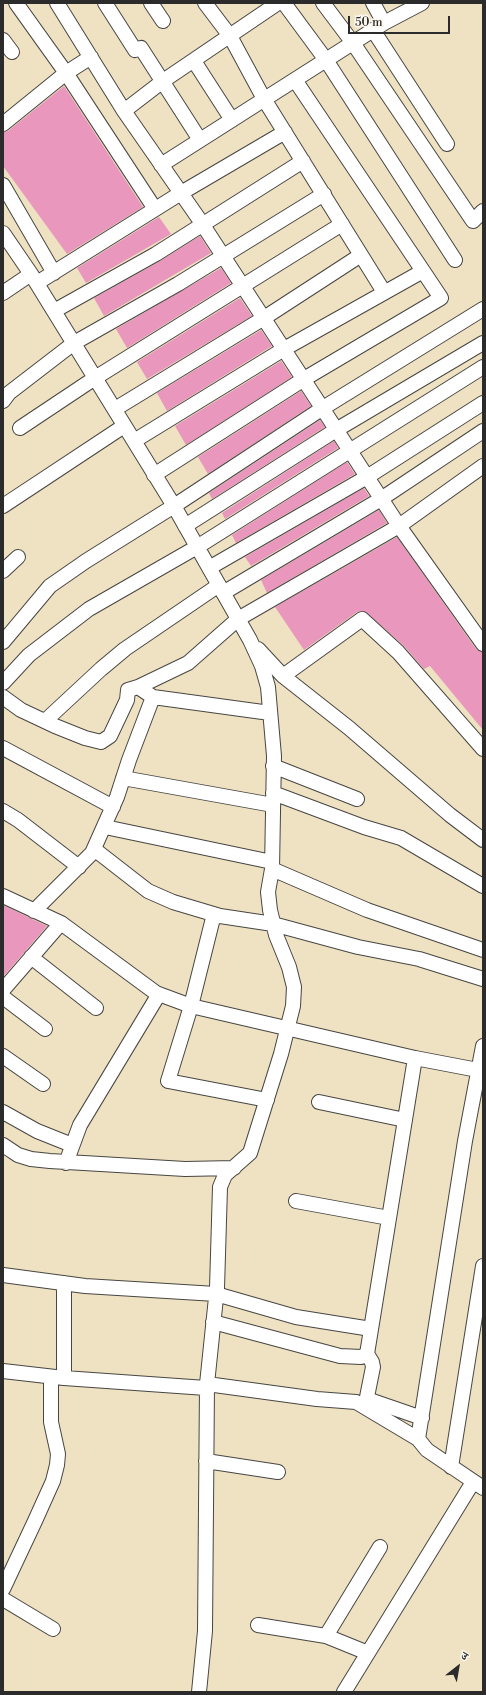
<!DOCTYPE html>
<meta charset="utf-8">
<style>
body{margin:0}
#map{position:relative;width:486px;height:1695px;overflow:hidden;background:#eee2c3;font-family:"Libre Bodoni","Noto Serif Devanagari",serif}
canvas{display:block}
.frame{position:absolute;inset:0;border:4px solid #2b2b2b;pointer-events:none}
.north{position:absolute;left:438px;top:1647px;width:40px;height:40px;-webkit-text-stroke:3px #fbf7ec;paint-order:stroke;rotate:31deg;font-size:11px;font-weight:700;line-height:16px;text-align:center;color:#2b2b2b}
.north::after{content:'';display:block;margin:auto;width:14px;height:18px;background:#2b2b2b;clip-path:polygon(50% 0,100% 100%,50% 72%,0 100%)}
.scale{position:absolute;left:348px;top:16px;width:102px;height:18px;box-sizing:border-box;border:2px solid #2b2b2b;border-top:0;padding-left:5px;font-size:12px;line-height:14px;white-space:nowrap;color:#2b2b2b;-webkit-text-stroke:3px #fbf7ec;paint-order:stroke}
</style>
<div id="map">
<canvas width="486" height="1695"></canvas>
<div class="frame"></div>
<div class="north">उ</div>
<div class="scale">50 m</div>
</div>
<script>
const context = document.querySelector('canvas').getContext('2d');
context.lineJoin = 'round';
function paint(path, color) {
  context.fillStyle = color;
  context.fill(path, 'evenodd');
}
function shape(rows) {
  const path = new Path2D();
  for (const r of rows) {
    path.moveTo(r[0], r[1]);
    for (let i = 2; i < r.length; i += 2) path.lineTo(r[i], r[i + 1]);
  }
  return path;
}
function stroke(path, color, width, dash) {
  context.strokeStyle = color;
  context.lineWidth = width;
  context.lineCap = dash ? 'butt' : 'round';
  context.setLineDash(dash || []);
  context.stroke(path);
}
paint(shape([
 [64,86,143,207,67,254,3,166,3,132,8,131],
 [159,217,171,234,86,283,77,268],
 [200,236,211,253,104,316,94,298,160,261],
 [221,268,231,283,127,348,116,329],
 [240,298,252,316,147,379,137,362],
 [261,330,272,346,167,411,157,393],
 [281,361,292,377,186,445,175,426],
 [301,391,311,406,208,474,198,457],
 [320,420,325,427,212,499,209,493],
 [334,441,338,448,225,519,222,513],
 [347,462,355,474,236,543,232,535],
 [364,488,369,496,251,566,245,557],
 [379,510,387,523,267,593,261,580],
 [397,537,476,649,483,652,483,730,430,666,424,669,404,646,367,613,361,611,357,612,304,650,275,607],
 [3,905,47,926,3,977]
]), '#e997bc');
const street = shape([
 [16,3,66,73,155,209],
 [57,3,124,111,199,219,399,526,483,644],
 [105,3,135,50,141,48,200,140],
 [151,3,163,21],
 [205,3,230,36,264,99,384,292],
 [284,3,326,60,455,260],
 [323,3,353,43,473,221,483,211],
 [373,3,384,23],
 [373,30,447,144],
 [3,40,12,52],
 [194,61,232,120],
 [124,111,163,81,278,3],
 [3,124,66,73,91,57],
 [161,165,384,23,422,3],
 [3,185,54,273],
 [3,233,31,274,174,506,250,640,262,666,268,687,274,756,272,869,268,892,270,910,276,935,289,967,294,987,293,1006,281,1054,250,1153,225,1175,220,1187,217,1288,207,1384,205,1631,199,1692],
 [37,283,181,193,285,132],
 [3,293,31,274],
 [54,311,156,254,303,161],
 [3,401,9,393,74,343,178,284,324,194],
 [115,409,264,318,361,255],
 [20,428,95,378,342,224],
 [134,441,284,349,423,271,295,80],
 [154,475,304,379,441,298,423,271],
 [3,506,124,426],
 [185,526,336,430,483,343],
 [209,568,367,477,483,403],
 [3,571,18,557],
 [223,593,381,499,483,431],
 [3,642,50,586,86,561,174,506,323,408,483,309],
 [258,649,283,676,349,728,450,815,483,840],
 [283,676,362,619,398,652,483,749],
 [3,683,29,655,89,609,197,547,483,367],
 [138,687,188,663,238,619,399,526,483,466],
 [3,697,21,710,55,726,85,738,101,742,110,736,127,700,128,690,138,687,153,697,270,713],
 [45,721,101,669,125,649,219,585],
 [3,748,113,807],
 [273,766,357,799],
 [123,778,273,805],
 [273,793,364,827,401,838,483,886],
 [3,811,18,820,79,867],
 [105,827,272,862],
 [94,849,148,891,173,902,220,916,273,924,358,947,419,959,483,979],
 [272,869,367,910,483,950],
 [3,896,61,923,156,993,191,1006,415,1058,483,1071],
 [34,911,92,853,117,797,129,760,153,697],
 [214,914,191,1006,168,1081,267,1100],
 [31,957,96,1008],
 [3,990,61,923],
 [3,997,45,1029],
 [483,1046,465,1141,418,1439,427,1450,483,1488],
 [3,1056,43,1084],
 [319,1102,405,1120],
 [3,1112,37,1131,72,1145],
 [3,1145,18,1155,31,1159,50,1161,185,1169,234,1168],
 [66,1163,80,1125,159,994],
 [296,1201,389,1218],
 [3,1275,85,1286,216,1294,296,1317,371,1329],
 [64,1283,64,1378],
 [213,1322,340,1356,361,1357,367,1354,415,1058],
 [3,1371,64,1378,206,1388],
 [207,1384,317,1399,356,1402,418,1439],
 [367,1399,422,1418],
 [365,1407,373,1367,372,1362,367,1354],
 [206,1461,278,1472],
 [451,1467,483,1266],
 [3,1589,35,1521,53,1481,57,1465,58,1454,51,1422,51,1377],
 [3,1599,53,1629],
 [258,1625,326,1636,368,1653],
 [326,1636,380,1547],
 [344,1692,473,1482]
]);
stroke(street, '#484642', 16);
stroke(street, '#fff', 14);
</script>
